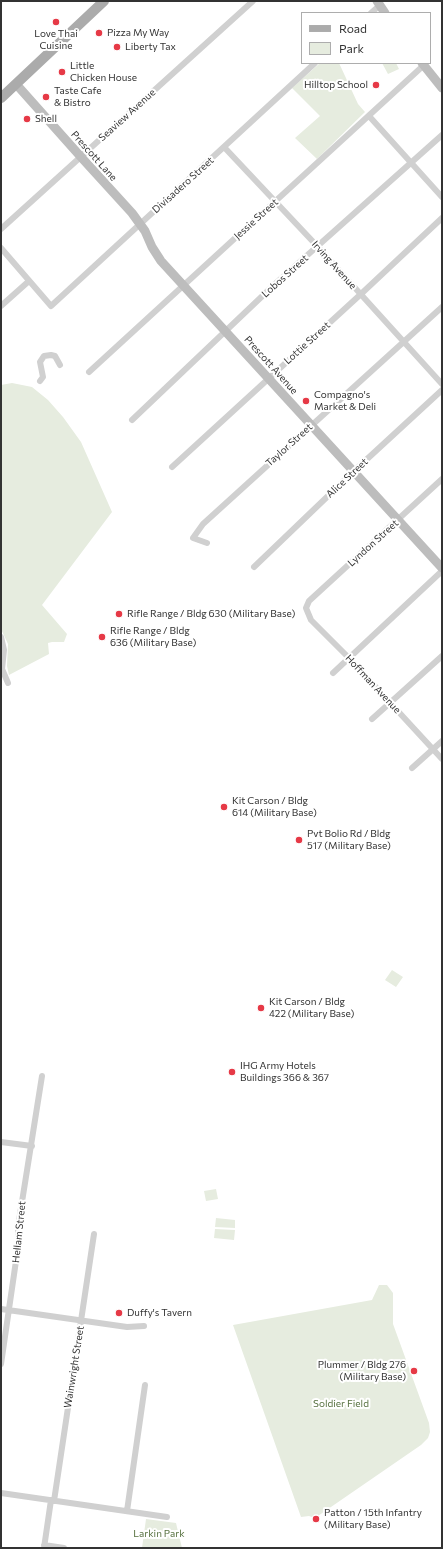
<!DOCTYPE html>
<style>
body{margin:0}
#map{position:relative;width:443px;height:1549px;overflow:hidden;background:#fff;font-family:Commissioner,sans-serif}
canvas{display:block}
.frame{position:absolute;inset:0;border:2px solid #333;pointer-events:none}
.legend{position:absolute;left:301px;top:12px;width:130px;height:52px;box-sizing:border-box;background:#fff;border:1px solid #adadad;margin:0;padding:5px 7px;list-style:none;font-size:12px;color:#333}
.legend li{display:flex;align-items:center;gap:8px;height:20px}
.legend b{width:20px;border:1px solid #adadad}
</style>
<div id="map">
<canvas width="443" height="1549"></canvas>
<div class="frame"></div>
<ul class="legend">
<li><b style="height:5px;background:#ababab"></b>Road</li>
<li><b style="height:11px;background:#e6ecdf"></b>Park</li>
</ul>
</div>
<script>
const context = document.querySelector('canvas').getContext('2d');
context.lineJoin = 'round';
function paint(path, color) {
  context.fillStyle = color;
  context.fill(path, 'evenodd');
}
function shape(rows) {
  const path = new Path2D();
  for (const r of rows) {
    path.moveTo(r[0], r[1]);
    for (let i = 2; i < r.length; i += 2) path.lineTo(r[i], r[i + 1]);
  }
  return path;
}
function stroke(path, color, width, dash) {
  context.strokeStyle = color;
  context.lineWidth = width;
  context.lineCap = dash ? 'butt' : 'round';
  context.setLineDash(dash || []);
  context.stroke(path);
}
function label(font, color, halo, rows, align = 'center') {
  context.font = font + ' Commissioner,sans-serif';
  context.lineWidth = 4;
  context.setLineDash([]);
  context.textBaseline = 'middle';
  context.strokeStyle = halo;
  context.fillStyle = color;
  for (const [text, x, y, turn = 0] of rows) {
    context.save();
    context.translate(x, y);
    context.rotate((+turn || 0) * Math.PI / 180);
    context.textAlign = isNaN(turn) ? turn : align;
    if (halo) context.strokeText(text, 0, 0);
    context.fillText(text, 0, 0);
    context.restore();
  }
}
paint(shape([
 [320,63,339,63,358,104,365,112,317,159,295,138,320,116,292,88],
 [382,63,396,63,399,69,388,74],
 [12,383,32,387,48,400,63,417,81,442,112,512,42,605,67,634,64,642,52,642,48,643,49,654,9,675,7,666,8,644,1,629,1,385],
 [392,970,403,977,396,987,385,980],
 [216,1189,218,1199,206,1201,204,1191],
 [216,1218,235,1220,235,1228,215,1227],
 [215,1229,235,1230,234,1240,214,1238],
 [379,1285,387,1285,393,1293,393,1324,429,1423,430,1432,428,1438,421,1445,315,1518,309,1516,301,1517,233,1325,372,1300],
 [146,1519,176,1523,182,1548,142,1548]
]), '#e6ecdf');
stroke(shape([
 [371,13,379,6],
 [369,116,442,197],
 [224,147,318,247,442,384],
 [1,229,253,1],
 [1,248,51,306,315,63],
 [1,306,29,281],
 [89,372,424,65],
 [40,381,43,377,40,362,44,356,51,355,55,356,60,365],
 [132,420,275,284,442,135],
 [172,467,361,294,442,218],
 [442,479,309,601,306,608,311,620,349,658,442,759],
 [207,543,193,538,203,524,442,307],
 [254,567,353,472,442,390],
 [1,637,4,650,2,669,8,683],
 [333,673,442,571],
 [372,719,442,656],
 [412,768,442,741],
 [1,1142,32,1146],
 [1,1309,127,1327,144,1326],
 [1,1364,18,1247,18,1227,42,1076],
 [1,1493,167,1517],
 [54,1501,94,1234],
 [127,1511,145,1385],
 [44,1545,64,1548],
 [44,1548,51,1500]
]), '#d0d0d0', 6);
stroke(shape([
 [377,1,385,13],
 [422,63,442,88],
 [16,84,81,157,132,213,145,231,152,247,161,261,442,568]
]), '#bdbdbd', 9);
stroke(shape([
 [1,98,104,1]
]), '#ababab', 10);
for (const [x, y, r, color] of [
 [56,22,4,"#e63946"],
 [99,33,4,"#e63946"],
 [117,47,4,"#e63946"],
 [62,72,4,"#e63946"],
 [376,85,4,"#e63946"],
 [46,97,4,"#e63946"],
 [27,119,4,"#e63946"],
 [306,401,4,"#e63946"],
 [119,614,4,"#e63946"],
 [102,637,4,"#e63946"],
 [224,807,4,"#e63946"],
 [299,840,4,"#e63946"],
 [261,1008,4,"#e63946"],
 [232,1072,4,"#e63946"],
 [119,1313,4,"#e63946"],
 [414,1371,4,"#e63946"],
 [316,1519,4,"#e63946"]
]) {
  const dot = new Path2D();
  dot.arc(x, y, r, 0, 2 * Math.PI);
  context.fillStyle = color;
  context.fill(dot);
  stroke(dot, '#fff', 1.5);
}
label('10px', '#333', '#fff', [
 ["Pizza My Way",107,33],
 ["Love Thai",56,34,"center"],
 ["Cuisine",56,46,"center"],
 ["Liberty Tax",125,47],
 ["Little",70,66],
 ["Chicken House",70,78],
 ["Hilltop School",368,85,"right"],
 ["Taste Cafe",54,91],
 ["& Bistro",54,103],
 ["Shell",35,119],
 ["Compagno's",314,395],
 ["Market & Deli",314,407],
 ["Rifle Range / Bldg 630 (Military Base)",127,614],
 ["Rifle Range / Bldg",110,631],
 ["636 (Military Base)",110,643],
 ["Kit Carson / Bldg",232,801],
 ["614 (Military Base)",232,813],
 ["Pvt Bolio Rd / Bldg",307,834],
 ["517 (Military Base)",307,846],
 ["Kit Carson / Bldg",269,1002],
 ["422 (Military Base)",269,1014],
 ["IHG Army Hotels",240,1066],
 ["Buildings 366 & 367",240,1078],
 ["Duffy's Tavern",127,1313],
 ["Plummer / Bldg 276",406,1365,"right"],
 ["(Military Base)",406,1377,"right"],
 ["Patton / 15th Infantry",324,1513],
 ["(Military Base)",324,1525]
], 'left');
label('10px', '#333', '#fff', [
 ["Seaview Avenue",127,115,-42],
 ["Prescott Lane",94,156,48],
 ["Divisadero Street",183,185,-42],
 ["Jessie Street",256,219,-42],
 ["Irving Avenue",334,265,48],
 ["Lobos Street",285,276,-42],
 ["Lottie Street",307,343,-42],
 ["Prescott Avenue",271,365,48],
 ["Taylor Street",289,445,-42],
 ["Alice Street",347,478,-43],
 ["Lyndon Street",373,543,-42],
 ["Hoffman Avenue",373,684,47],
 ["Hellam Street",19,1232,-84],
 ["Wainwright Street",74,1367,-81]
]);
label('10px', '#56703f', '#fff', [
 ["Soldier Field",341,1404],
 ["Larkin Park",159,1534]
]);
</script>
